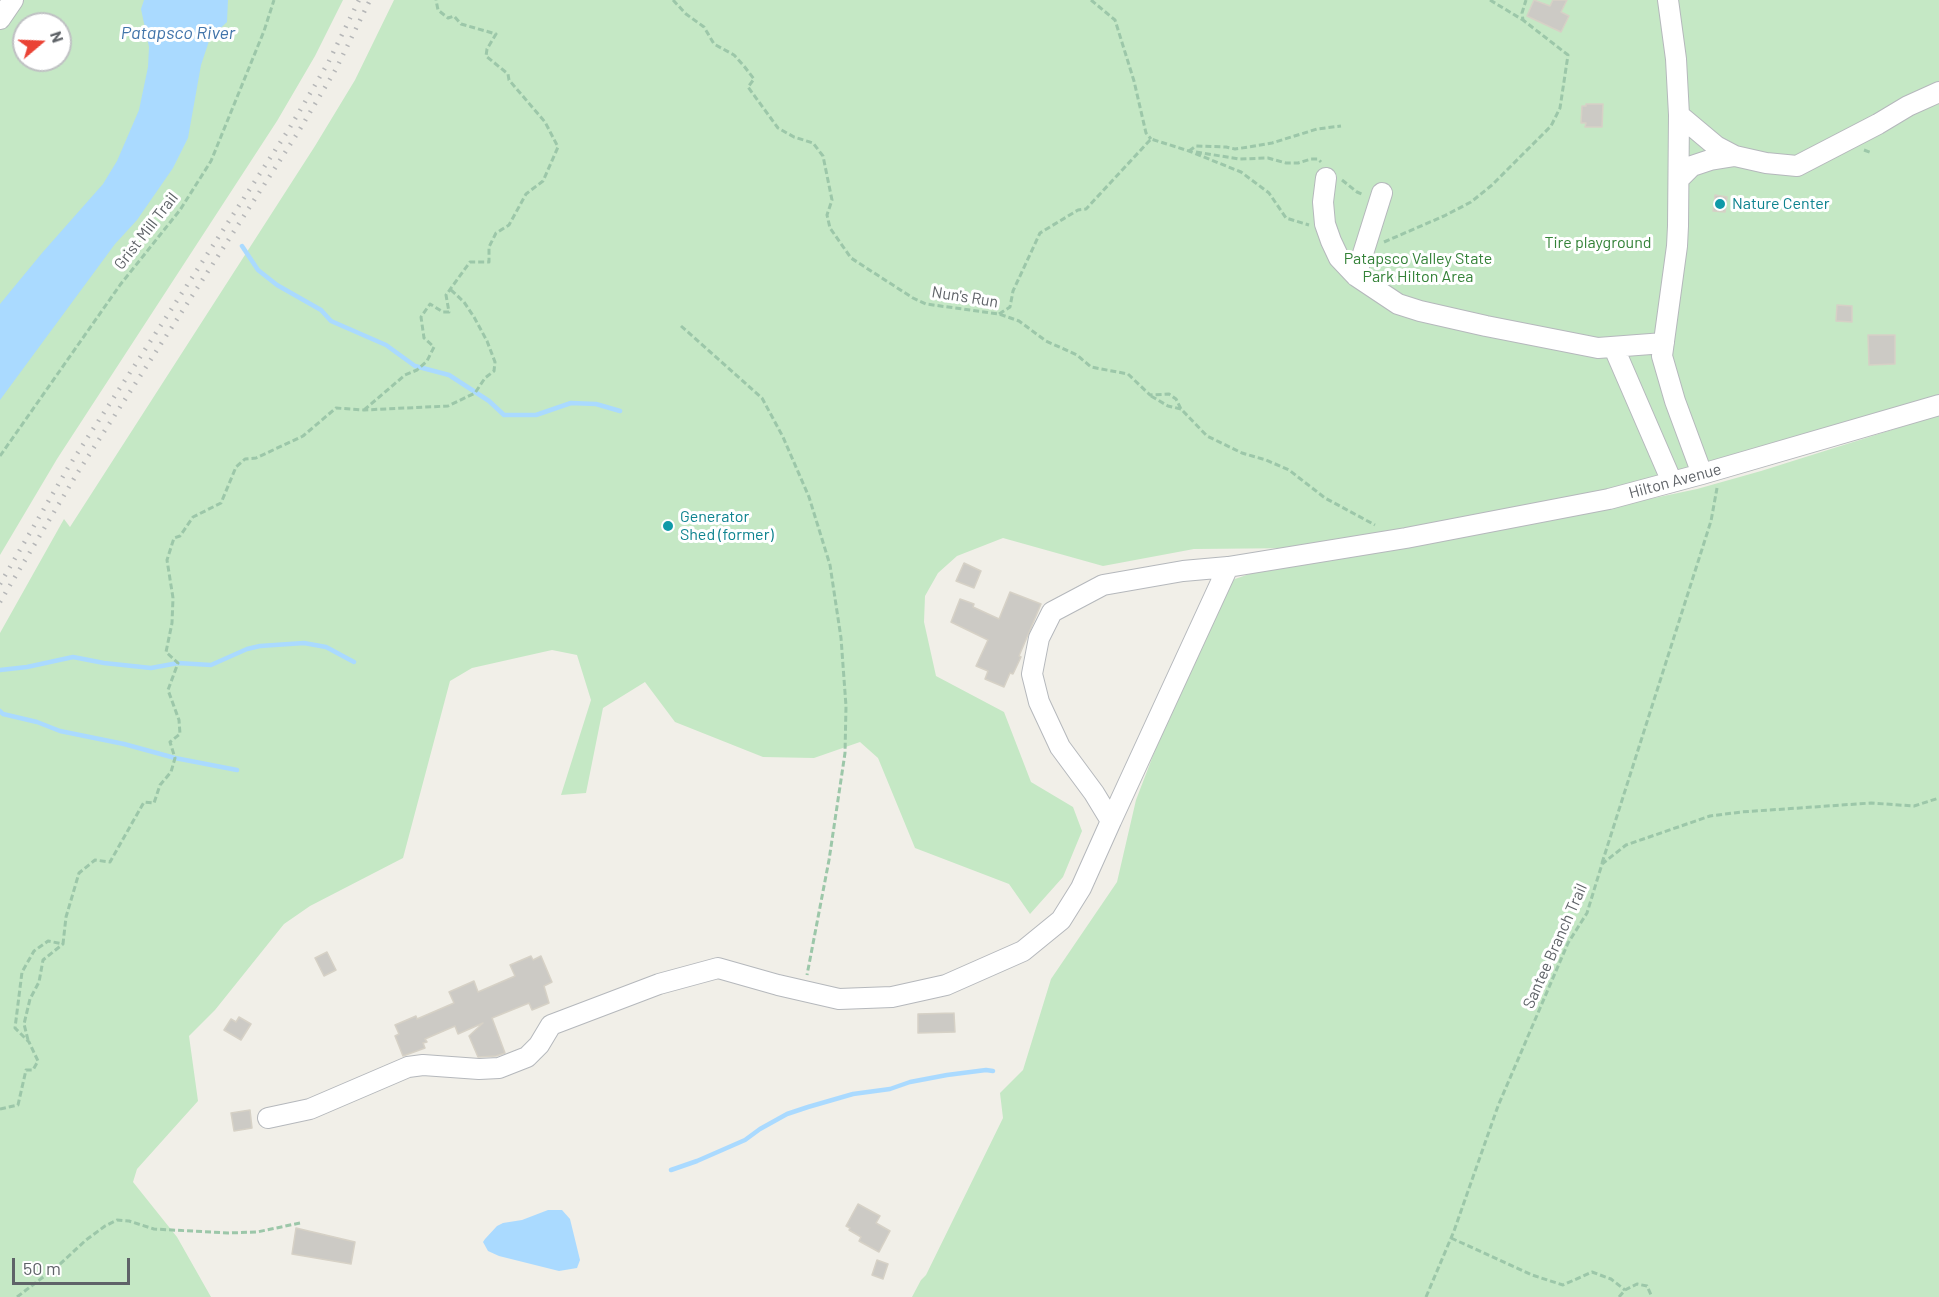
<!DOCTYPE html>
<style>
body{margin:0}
#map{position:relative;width:1939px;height:1297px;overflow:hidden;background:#f1efe8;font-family:Barlow,sans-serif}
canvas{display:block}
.north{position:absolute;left:12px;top:12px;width:60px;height:60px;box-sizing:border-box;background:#fff;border:2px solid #bfc1c3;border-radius:50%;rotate:71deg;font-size:16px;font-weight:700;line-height:24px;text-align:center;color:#5f6368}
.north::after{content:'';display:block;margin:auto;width:21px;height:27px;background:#ea4335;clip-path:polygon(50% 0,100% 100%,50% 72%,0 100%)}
.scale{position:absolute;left:12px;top:1258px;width:118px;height:27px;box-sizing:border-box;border:3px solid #5f6368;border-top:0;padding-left:8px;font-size:18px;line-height:21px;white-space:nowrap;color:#5f6368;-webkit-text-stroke:4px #fff;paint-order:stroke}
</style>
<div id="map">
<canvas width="1939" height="1297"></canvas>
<div class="north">N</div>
<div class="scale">50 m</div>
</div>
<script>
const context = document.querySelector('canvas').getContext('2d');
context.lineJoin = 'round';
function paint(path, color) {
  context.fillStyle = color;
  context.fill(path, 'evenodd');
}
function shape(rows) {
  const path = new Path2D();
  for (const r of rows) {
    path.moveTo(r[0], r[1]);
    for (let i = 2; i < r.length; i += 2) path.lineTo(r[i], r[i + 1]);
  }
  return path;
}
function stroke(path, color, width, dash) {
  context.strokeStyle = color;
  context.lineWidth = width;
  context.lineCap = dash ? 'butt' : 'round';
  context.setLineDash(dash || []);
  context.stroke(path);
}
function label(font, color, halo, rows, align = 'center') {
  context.font = font + ' Barlow,sans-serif';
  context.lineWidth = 6;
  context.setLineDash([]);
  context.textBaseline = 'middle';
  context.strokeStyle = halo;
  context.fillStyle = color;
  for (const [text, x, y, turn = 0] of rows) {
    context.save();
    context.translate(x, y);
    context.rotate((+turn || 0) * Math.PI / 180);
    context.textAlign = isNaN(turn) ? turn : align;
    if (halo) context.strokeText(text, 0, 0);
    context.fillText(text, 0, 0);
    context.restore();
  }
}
paint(shape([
 [0,0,343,0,315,56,277,121,57,459,0,555],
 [24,24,60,24,60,60,24,60],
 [394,0,1939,0,1939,412,1526,525,1697,489,1761,471,1939,415,1939,1297,912,1297,921,1280,926,1275,1003,1118,1000,1093,1023,1070,1051,979,1117,882,1136,800,1192,654,1232,580,1267,568,1303,548,1194,549,1103,566,1003,538,957,556,938,573,925,596,924,622,936,676,1004,712,1031,782,1073,807,1082,831,1063,877,1030,914,1009,884,915,848,878,758,860,742,814,758,763,757,675,722,645,682,603,708,586,793,561,795,591,700,577,655,552,650,472,668,450,681,403,858,310,906,284,924,215,1010,189,1036,198,1101,137,1169,133,1182,177,1237,211,1297,0,1297,0,633,64,519,70,527,315,146,355,80]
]), '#c5e8c5');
paint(shape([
 [144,0,228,0,227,22,210,38,201,65,188,138,173,168,137,220,115,244,0,400,0,304,42,253,103,184,117,161,139,110,148,67,149,47,141,9],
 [548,1210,562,1210,570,1219,580,1260,577,1268,559,1271,499,1256,488,1251,483,1242,485,1239,497,1226,503,1223,522,1220]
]), '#aadaff');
stroke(shape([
 [242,246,258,270,277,285,321,310,331,321,386,345,415,366,449,375,489,401,504,415,536,415,571,403,596,404,620,411],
 [0,670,27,667,73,657,104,663,151,668,178,663,211,665,247,649,260,646,304,643,326,647,354,662],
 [0,711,3,714,37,722,60,731,124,744,175,758,237,770],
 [671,1170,697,1161,745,1140,760,1129,787,1114,808,1107,853,1094,890,1089,910,1082,947,1075,986,1070,993,1071]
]), '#aadaff', 4.5);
const building = shape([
 [1534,0,1550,6,1553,0,1567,0,1561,12,1569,16,1561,32,1527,16,1534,0],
 [1586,104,1603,104,1602,127,1585,127,1586,123,1581,123,1582,106,1586,106,1586,104],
 [1715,195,1727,197,1725,212,1713,211,1715,195],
 [1837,305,1852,306,1852,322,1836,321,1837,305],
 [1868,335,1895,335,1895,364,1869,365,1868,335],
 [964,563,981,571,974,588,956,581,964,563],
 [1010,592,1041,604,1019,656,1021,657,1013,674,1010,673,1004,687,985,679,988,671,976,666,988,640,951,622,960,599,974,604,973,607,999,619,1010,592],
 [327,952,336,970,324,976,315,958,327,952],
 [531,956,533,960,541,956,552,982,544,986,549,1003,532,1010,529,1003,492,1018,505,1053,496,1056,478,1057,469,1036,483,1023,458,1034,455,1026,425,1039,427,1042,423,1043,425,1048,403,1056,395,1036,399,1034,395,1025,416,1016,417,1019,454,1003,449,992,474,981,478,992,515,976,510,965,531,956],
 [954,1013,955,1032,918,1033,918,1014,954,1013],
 [239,1017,251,1024,241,1040,224,1030,231,1019,236,1022,239,1017],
 [250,1110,252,1128,234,1131,231,1113,250,1110],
 [858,1204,880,1216,876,1223,890,1231,879,1252,859,1241,861,1237,849,1230,850,1228,846,1226,858,1204],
 [296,1228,355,1242,351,1264,292,1254,296,1228],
 [877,1260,888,1264,883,1279,872,1275,877,1260]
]);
paint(building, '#cccac5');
stroke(building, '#d6d1c6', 1.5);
const minor = shape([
 [1668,0,1676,59,1679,115,1678,226,1677,246,1662,356,1675,401,1702,474],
 [0,19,13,0],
 [1679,115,1716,146,1735,156,1766,163,1797,166,1878,124,1908,106,1939,92],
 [1326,178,1323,202,1325,224,1331,241,1339,258,1356,276,1398,304,1420,311,1486,326,1598,348,1664,343],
 [1679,179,1692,166,1710,160,1735,156],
 [1356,276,1382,193],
 [1614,348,1672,482],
 [1111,821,1228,567],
 [268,1118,310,1109,408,1067,423,1065,479,1069,499,1068,527,1057,539,1045,551,1025,659,984,718,968,778,985,839,999,892,997,946,985,1023,951,1061,920,1081,888,1111,821,1094,793,1060,747,1039,702,1032,674,1039,638,1052,612,1103,585,1183,571,1228,567,1406,538,1609,499,1702,474,1939,405]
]);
stroke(minor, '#b5b8bc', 22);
stroke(shape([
 [673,0,686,14,704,27,714,44,734,55,744,66,754,79,748,87,778,128,794,137,813,143,823,156,832,200,827,215,830,228,851,258,913,298,926,304,999,314,1019,321,1046,341,1077,355,1091,367,1128,374,1150,395,1169,394,1176,399,1181,409,1207,436,1242,453,1266,460,1289,470,1325,498,1375,525],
 [1091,0,1115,20,1134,81,1146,133,1151,139],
 [1490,0,1523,20,1522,13,1526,0],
 [1864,150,1872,153],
 [1189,151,1196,146,1226,147,1235,149,1249,147,1272,143,1317,129,1341,126],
 [1196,152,1239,159,1268,158,1286,163,1298,163,1311,159,1318,159,1321,162],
 [1342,180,1357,192,1364,195],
 [1384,242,1444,216,1471,202,1492,185,1551,126,1560,108,1568,55,1523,20],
 [999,314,1010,307,1013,291,1040,233,1078,210,1086,209,1151,139,1189,151,1241,172,1269,193,1286,218,1309,225],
 [681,326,762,398,783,437,809,497,830,565,841,638,846,706,845,753,829,860,807,975],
 [1151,396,1168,406,1181,409],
 [364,410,405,375,417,370,427,361,434,347,424,338,421,317,430,304,443,312,449,312,446,295,470,262,489,262,489,247,496,233,509,225,526,194,543,181,558,147,545,122,509,80,508,74,486,56,487,49,496,34,461,24,454,16,448,18,438,10,436,0],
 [0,456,120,285,180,210,211,161,264,31,274,0],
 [1602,863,1711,521,1717,488],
 [28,1040,24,1024,30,999,39,982,43,960,63,944],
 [0,1109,18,1105,26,1070,33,1070,38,1061,29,1042,15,1028,22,972,34,951,48,941,63,944,66,917,79,873,95,860,110,862,144,802,154,803,160,785,171,772,175,758,170,742,180,734,179,720,168,690,178,663,166,652,172,623,173,598,167,560,174,538,180,536,193,517,221,503,236,467,245,459,256,458,303,436,336,408,364,410,448,406,475,393,485,378,494,371,495,362,487,341,474,317,464,302,450,289],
 [1451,1238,1532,1275,1563,1285,1592,1272,1611,1279,1625,1290],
 [17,1297,59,1265,86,1240,105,1226,117,1220,129,1221,154,1229,228,1233,257,1232,300,1223],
 [1426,1297,1454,1231,1498,1106,1568,943,1587,913,1602,864,1626,845,1710,816,1741,812,1871,803,1914,806,1939,798],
 [1619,1297,1625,1290,1637,1284,1647,1286,1652,1297]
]), '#9cc7a9', 3, [6, 3]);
stroke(minor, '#fff', 20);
stroke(shape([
 [0,584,69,466,289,129,328,63,359,0],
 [0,602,78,472,297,134,336,69,370,0]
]), '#b6b7b8', 4.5, [1.5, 8]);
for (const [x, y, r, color] of [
 [1720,204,6,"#0f9aa8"],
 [668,526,6,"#0f9aa8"]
]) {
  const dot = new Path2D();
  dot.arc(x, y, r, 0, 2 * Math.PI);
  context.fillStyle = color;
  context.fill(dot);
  stroke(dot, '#fff', 2);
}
label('16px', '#0d838f', '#fff', [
 ["Nature Center",1732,204],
 ["Generator",680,517],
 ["Shed (former)",680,535]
], 'left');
label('16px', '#5f6368', '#fff', [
 ["Grist Mill Trail",146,231,-52],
 ["Nun's Run",965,297,9],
 ["Hilton Avenue",1675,481,-15],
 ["Santee Branch Trail",1555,946,-66]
]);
label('16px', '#348238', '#fff', [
 ["Tire playground",1598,243],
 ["Patapsco Valley State",1418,259],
 ["Park Hilton Area",1418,277]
]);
label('italic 18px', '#4174aa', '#fff', [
 ["Patapsco River",178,33]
]);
</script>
